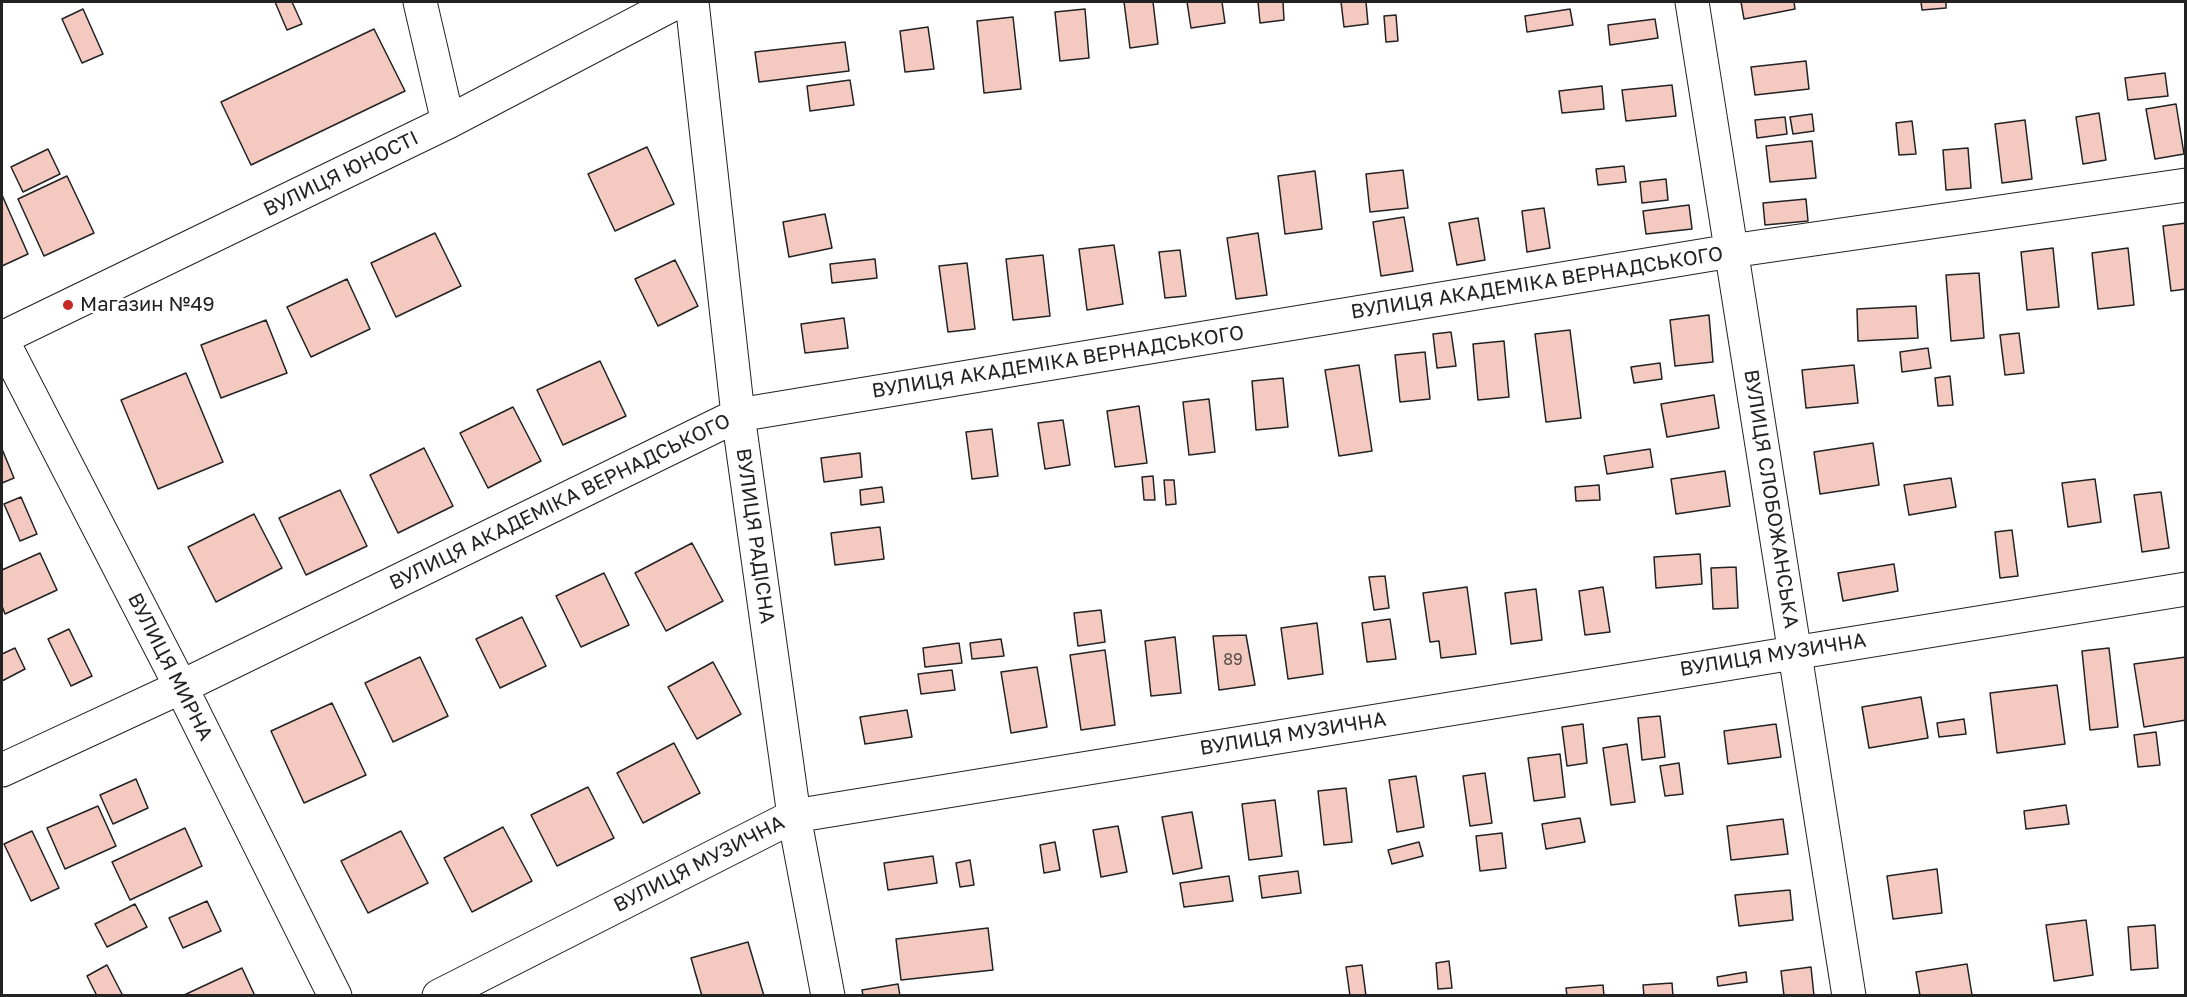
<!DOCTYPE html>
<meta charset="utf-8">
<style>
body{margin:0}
#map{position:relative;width:2187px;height:997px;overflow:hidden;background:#fff;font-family:"Golos Text",sans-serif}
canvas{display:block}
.frame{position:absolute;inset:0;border:3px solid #222;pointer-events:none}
</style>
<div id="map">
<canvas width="2187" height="997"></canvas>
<div class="frame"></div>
</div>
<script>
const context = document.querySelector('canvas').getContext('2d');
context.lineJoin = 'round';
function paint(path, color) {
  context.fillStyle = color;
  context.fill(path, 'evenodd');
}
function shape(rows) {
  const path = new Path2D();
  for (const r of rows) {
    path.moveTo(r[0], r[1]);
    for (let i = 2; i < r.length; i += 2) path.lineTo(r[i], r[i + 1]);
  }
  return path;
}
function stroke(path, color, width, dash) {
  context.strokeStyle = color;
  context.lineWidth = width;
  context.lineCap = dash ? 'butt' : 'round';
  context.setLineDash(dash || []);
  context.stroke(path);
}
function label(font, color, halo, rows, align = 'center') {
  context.font = font + ' "Golos Text",sans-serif';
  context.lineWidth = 4.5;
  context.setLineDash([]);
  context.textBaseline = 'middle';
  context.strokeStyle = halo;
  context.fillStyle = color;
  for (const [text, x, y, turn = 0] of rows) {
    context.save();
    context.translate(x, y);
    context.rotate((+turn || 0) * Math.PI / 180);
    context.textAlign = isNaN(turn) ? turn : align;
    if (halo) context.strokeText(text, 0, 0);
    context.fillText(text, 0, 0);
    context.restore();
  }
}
const building = shape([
 [275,2,292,2,302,24,287,30,275,2],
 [1124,2,1153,2,1158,44,1130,48,1124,2],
 [1187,2,1222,2,1225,23,1191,28,1187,2],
 [1258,2,1283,2,1284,20,1260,23,1258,2],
 [1341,2,1366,2,1368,24,1344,27,1341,2],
 [1741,2,1794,2,1795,9,1744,19,1741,2],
 [1921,2,1946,2,1946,8,1922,10,1921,2],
 [83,9,103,54,82,63,62,19,83,9],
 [1085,9,1089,58,1060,61,1055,12,1085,9],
 [1570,9,1573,25,1527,32,1525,16,1570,9],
 [1396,15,1398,41,1386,42,1384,16,1396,15],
 [1013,17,1021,89,984,93,977,21,1013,17],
 [1655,19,1658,38,1610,45,1608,25,1655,19],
 [928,27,934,69,905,72,900,31,928,27],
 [374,29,405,91,251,165,221,102,374,29],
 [845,42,849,71,759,82,755,52,845,42],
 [1806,61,1809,89,1755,95,1751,67,1806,61],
 [2165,73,2168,96,2128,100,2125,78,2165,73],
 [850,80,854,105,810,111,807,86,850,80],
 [1672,85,1676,116,1626,121,1622,90,1672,85],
 [1602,86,1604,109,1562,113,1559,91,1602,86],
 [2176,104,2184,154,2155,159,2146,109,2176,104],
 [2099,113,2106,160,2083,164,2076,117,2099,113],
 [1812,114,1814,131,1793,134,1790,117,1812,114],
 [1785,117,1787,134,1757,138,1755,120,1785,117],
 [2025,120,2032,179,2002,183,1995,124,2025,120],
 [1912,121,1916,154,1899,155,1896,123,1912,121],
 [1812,141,1816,178,1770,182,1766,146,1812,141],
 [647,147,674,204,615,231,588,174,647,147],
 [1968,148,1971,188,1946,190,1943,150,1968,148],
 [48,149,60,174,23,192,11,167,48,149],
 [1624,166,1626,182,1598,185,1596,169,1624,166],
 [1403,170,1408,208,1370,212,1366,174,1403,170],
 [1315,171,1322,229,1285,234,1278,176,1315,171],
 [67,176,94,233,44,256,18,199,67,176],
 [1666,179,1668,200,1642,203,1640,182,1666,179],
 [2,195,28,254,2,266,2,195],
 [1806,199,1808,221,1765,225,1763,203,1806,199],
 [1689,205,1692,229,1646,234,1643,211,1689,205],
 [1544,208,1550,248,1527,252,1522,211,1544,208],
 [825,214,832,248,789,257,783,222,825,214],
 [1404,217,1413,271,1381,276,1373,222,1404,217],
 [1478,218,1485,260,1457,265,1449,223,1478,218],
 [2186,223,2186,289,2171,291,2163,226,2186,223],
 [435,233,461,286,396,317,371,263,435,233],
 [1258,233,1267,295,1236,299,1227,238,1258,233],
 [1114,245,1123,304,1087,310,1079,249,1114,245],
 [2053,248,2059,307,2027,310,2021,252,2053,248],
 [2128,248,2134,305,2098,309,2092,253,2128,248],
 [1180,250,1186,296,1165,298,1159,252,1180,250],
 [1043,255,1050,316,1013,320,1006,259,1043,255],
 [875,259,877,278,832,283,830,264,875,259],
 [675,260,698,306,658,326,635,279,675,260],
 [967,263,975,329,948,332,939,266,967,263],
 [1979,273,1984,338,1951,341,1946,275,1979,273],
 [347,279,370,329,311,357,287,307,347,279],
 [1916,306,1918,338,1858,341,1857,309,1916,306],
 [1709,315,1713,362,1675,366,1670,320,1709,315],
 [844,318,848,348,805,353,801,324,844,318],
 [266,320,287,373,221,398,201,345,266,320],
 [1570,330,1581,418,1546,422,1535,334,1570,330],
 [1451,332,1456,366,1437,368,1433,334,1451,332],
 [2019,333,2024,373,2005,375,2000,335,2019,333],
 [1504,341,1509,397,1478,400,1473,344,1504,341],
 [1928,348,1931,368,1902,372,1900,352,1928,348],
 [1425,352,1430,399,1400,402,1395,355,1425,352],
 [600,361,626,416,563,445,537,390,600,361],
 [1660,363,1662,379,1634,383,1631,367,1660,363],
 [1359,365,1372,451,1339,456,1325,370,1359,365],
 [1854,365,1858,403,1806,408,1802,370,1854,365],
 [186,373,223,462,158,489,121,400,186,373],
 [1950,376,1953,405,1938,406,1935,378,1950,376],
 [1283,378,1288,427,1256,430,1252,381,1283,378],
 [1714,395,1719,428,1667,437,1661,404,1714,395],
 [1209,399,1215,452,1189,455,1183,402,1209,399],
 [1139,406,1147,463,1115,467,1107,411,1139,406],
 [513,407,541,461,488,488,460,433,513,407],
 [1063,420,1070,465,1045,469,1038,423,1063,420],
 [992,429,998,476,972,479,966,432,992,429],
 [1873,443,1879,485,1820,494,1814,452,1873,443],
 [424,448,453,506,398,533,370,475,424,448],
 [2,449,14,478,2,483,2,449],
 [1650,449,1653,467,1607,474,1604,456,1650,449],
 [860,453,862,477,824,482,821,458,860,453],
 [1725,471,1730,506,1676,514,1671,479,1725,471],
 [1153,476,1155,500,1144,500,1142,477,1153,476],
 [1951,478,1956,507,1909,515,1904,485,1951,478],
 [2095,479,2101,522,2068,527,2062,483,2095,479],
 [1164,480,1174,480,1176,504,1166,505,1164,480],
 [1599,485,1600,500,1576,501,1575,487,1599,485],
 [882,487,884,502,861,505,860,490,882,487],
 [340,490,367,546,306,575,279,518,340,490],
 [2161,492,2169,548,2142,552,2134,495,2161,492],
 [21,497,37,534,20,541,4,504,21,497],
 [254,514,282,568,216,602,188,547,254,514],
 [880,527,884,559,835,565,831,533,880,527],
 [2012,530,2018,576,2000,578,1995,532,2012,530],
 [692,543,723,601,666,631,635,573,692,543],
 [40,553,57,590,5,614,2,606,2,570,40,553],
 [1700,554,1702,584,1656,588,1654,557,1700,554],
 [1894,564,1898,591,1843,601,1838,573,1894,564],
 [1736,567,1738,608,1713,609,1711,568,1736,567],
 [604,573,629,625,581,647,556,596,604,573],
 [1385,576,1389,608,1374,610,1369,577,1385,576],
 [1467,587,1476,654,1441,658,1439,641,1430,642,1423,593,1467,587],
 [1603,587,1610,632,1585,635,1579,591,1603,587],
 [1536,589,1542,640,1511,644,1505,593,1536,589],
 [1101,610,1105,642,1078,646,1074,613,1101,610],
 [522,617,546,666,500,688,476,639,522,617],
 [1390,619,1396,659,1367,662,1362,623,1390,619],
 [1317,623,1323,674,1288,679,1281,628,1317,623],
 [69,629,92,676,71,686,48,639,69,629],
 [1246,635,1255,685,1219,690,1213,636,1246,635],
 [1175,637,1181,693,1151,696,1145,641,1175,637],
 [1001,639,1004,656,972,659,970,643,1001,639],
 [959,643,962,663,925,667,923,648,959,643],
 [15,648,25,669,2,681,2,654,15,648],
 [2109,648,2118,727,2090,730,2082,651,2109,648],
 [1105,650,1115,725,1081,730,1070,655,1105,650],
 [420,657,448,716,393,742,365,683,420,657],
 [2186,657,2186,720,2144,727,2134,664,2186,657],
 [713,662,741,714,697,739,668,687,713,662],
 [1037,667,1047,727,1011,733,1001,672,1037,667],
 [952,670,955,690,921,694,918,674,952,670],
 [2057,685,2065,744,1997,753,1990,693,2057,685],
 [1921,697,1928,738,1869,748,1862,707,1921,697],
 [332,703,366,775,304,803,271,731,332,703],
 [907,710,912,737,865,744,860,717,907,710],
 [1660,716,1665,757,1642,760,1638,718,1660,716],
 [1964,719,1966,734,1939,737,1937,723,1964,719],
 [1583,724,1587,763,1567,766,1562,727,1583,724],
 [1776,724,1781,757,1728,764,1724,731,1776,724],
 [2156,732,2160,765,2138,767,2134,735,2156,732],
 [674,743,700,793,643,823,617,773,674,743],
 [1627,744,1635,802,1611,805,1603,748,1627,744],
 [1560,754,1565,797,1534,801,1528,758,1560,754],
 [1679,763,1683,794,1665,796,1660,766,1679,763],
 [1485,773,1492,823,1470,826,1463,776,1485,773],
 [1416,776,1424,827,1397,832,1389,780,1416,776],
 [136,779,148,808,113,824,100,795,136,779],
 [588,787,614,838,557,866,531,815,588,787],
 [1346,788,1352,842,1324,845,1318,791,1346,788],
 [1275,800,1282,856,1249,860,1242,804,1275,800],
 [2066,805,2069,824,2026,829,2024,811,2066,805],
 [98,806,116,846,65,869,47,828,98,806],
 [1192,812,1202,868,1173,874,1162,817,1192,812],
 [1580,818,1585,842,1546,849,1542,824,1580,818],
 [1783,819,1788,854,1731,860,1727,826,1783,819],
 [1118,826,1127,872,1101,877,1093,830,1118,826],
 [503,827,532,881,472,912,444,858,503,827],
 [185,828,202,866,130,900,112,862,185,828],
 [32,831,59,888,31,901,4,844,32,831],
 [401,831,428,883,368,913,341,861,401,831],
 [1502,833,1506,868,1480,871,1476,836,1502,833],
 [1055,842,1060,870,1044,873,1040,845,1055,842],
 [1419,842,1423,856,1392,864,1388,850,1419,842],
 [933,856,937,883,888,890,884,863,933,856],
 [970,860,974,885,960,887,956,863,970,860],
 [1937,869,1942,913,1893,919,1887,876,1937,869],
 [1298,871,1301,893,1262,898,1259,876,1298,871],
 [1229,876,1233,901,1184,907,1180,883,1229,876],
 [1790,890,1793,920,1739,926,1735,895,1790,890],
 [207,901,221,931,183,948,169,918,207,901],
 [135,904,147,927,107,947,95,924,135,904],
 [2086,920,2093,975,2054,981,2046,925,2086,920],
 [2155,925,2158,968,2131,970,2128,927,2155,925],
 [988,928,993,970,901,980,896,939,988,928],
 [748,942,764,996,702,996,691,958,748,942],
 [1449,961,1452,988,1438,989,1436,963,1449,961],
 [1967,964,1972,995,1920,996,1916,972,1967,964],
 [107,965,123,996,97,996,87,976,107,965],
 [1362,965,1366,996,1350,996,1346,967,1362,965],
 [1811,967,1814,996,1784,996,1781,971,1811,967],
 [242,968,255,996,182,996,242,968],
 [1746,972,1747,982,1718,986,1717,977,1746,972],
 [1672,983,1673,996,1644,996,1643,985,1672,983],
 [898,984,900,996,863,996,862,990,898,984],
 [1603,985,1604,996,1567,996,1566,988,1603,985]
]);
paint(building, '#f3c9c0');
stroke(building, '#222', 1.5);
const minor = shape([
 [420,2,448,122],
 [692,2,738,415,794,816,828,996],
 [1692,2,1849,996],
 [2,338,448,122,677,2],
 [2,340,181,687,335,996],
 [2,770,181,687,738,415,1731,251,2186,185],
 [439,996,794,816,2186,589]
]);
stroke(minor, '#222', 35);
stroke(minor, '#fff', 33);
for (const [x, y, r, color] of [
 [68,305,6,"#c62828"]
]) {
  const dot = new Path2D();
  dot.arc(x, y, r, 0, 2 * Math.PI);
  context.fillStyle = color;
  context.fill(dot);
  stroke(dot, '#fff', 2);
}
label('16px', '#564c4a', null, [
 ["89",1233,660]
]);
label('20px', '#222', '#fff', [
 ["ВУЛИЦЯ ЮНОСТІ",341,174,-26],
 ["ВУЛИЦЯ АКАДЕМІКА ВЕРНАДСЬКОГО",1537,283,-9],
 ["ВУЛИЦЯ АКАДЕМІКА ВЕРНАДСЬКОГО",1058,362,-9],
 ["ВУЛИЦЯ СЛОБОЖАНСЬКА",1771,499,81],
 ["ВУЛИЦЯ АКАДЕМІКА ВЕРНАДСЬКОГО",560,502,-26],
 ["ВУЛИЦЯ РАДІСНА",755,536,82],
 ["ВУЛИЦЯ МУЗИЧНА",1773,655,-9],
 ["ВУЛИЦЯ МИРНА",170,667,63],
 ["ВУЛИЦЯ МУЗИЧНА",1293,734,-9],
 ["ВУЛИЦЯ МУЗИЧНА",699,864,-27]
]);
label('20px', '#222', '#fff', [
 ["Магазин №49",80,305]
], 'left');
</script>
